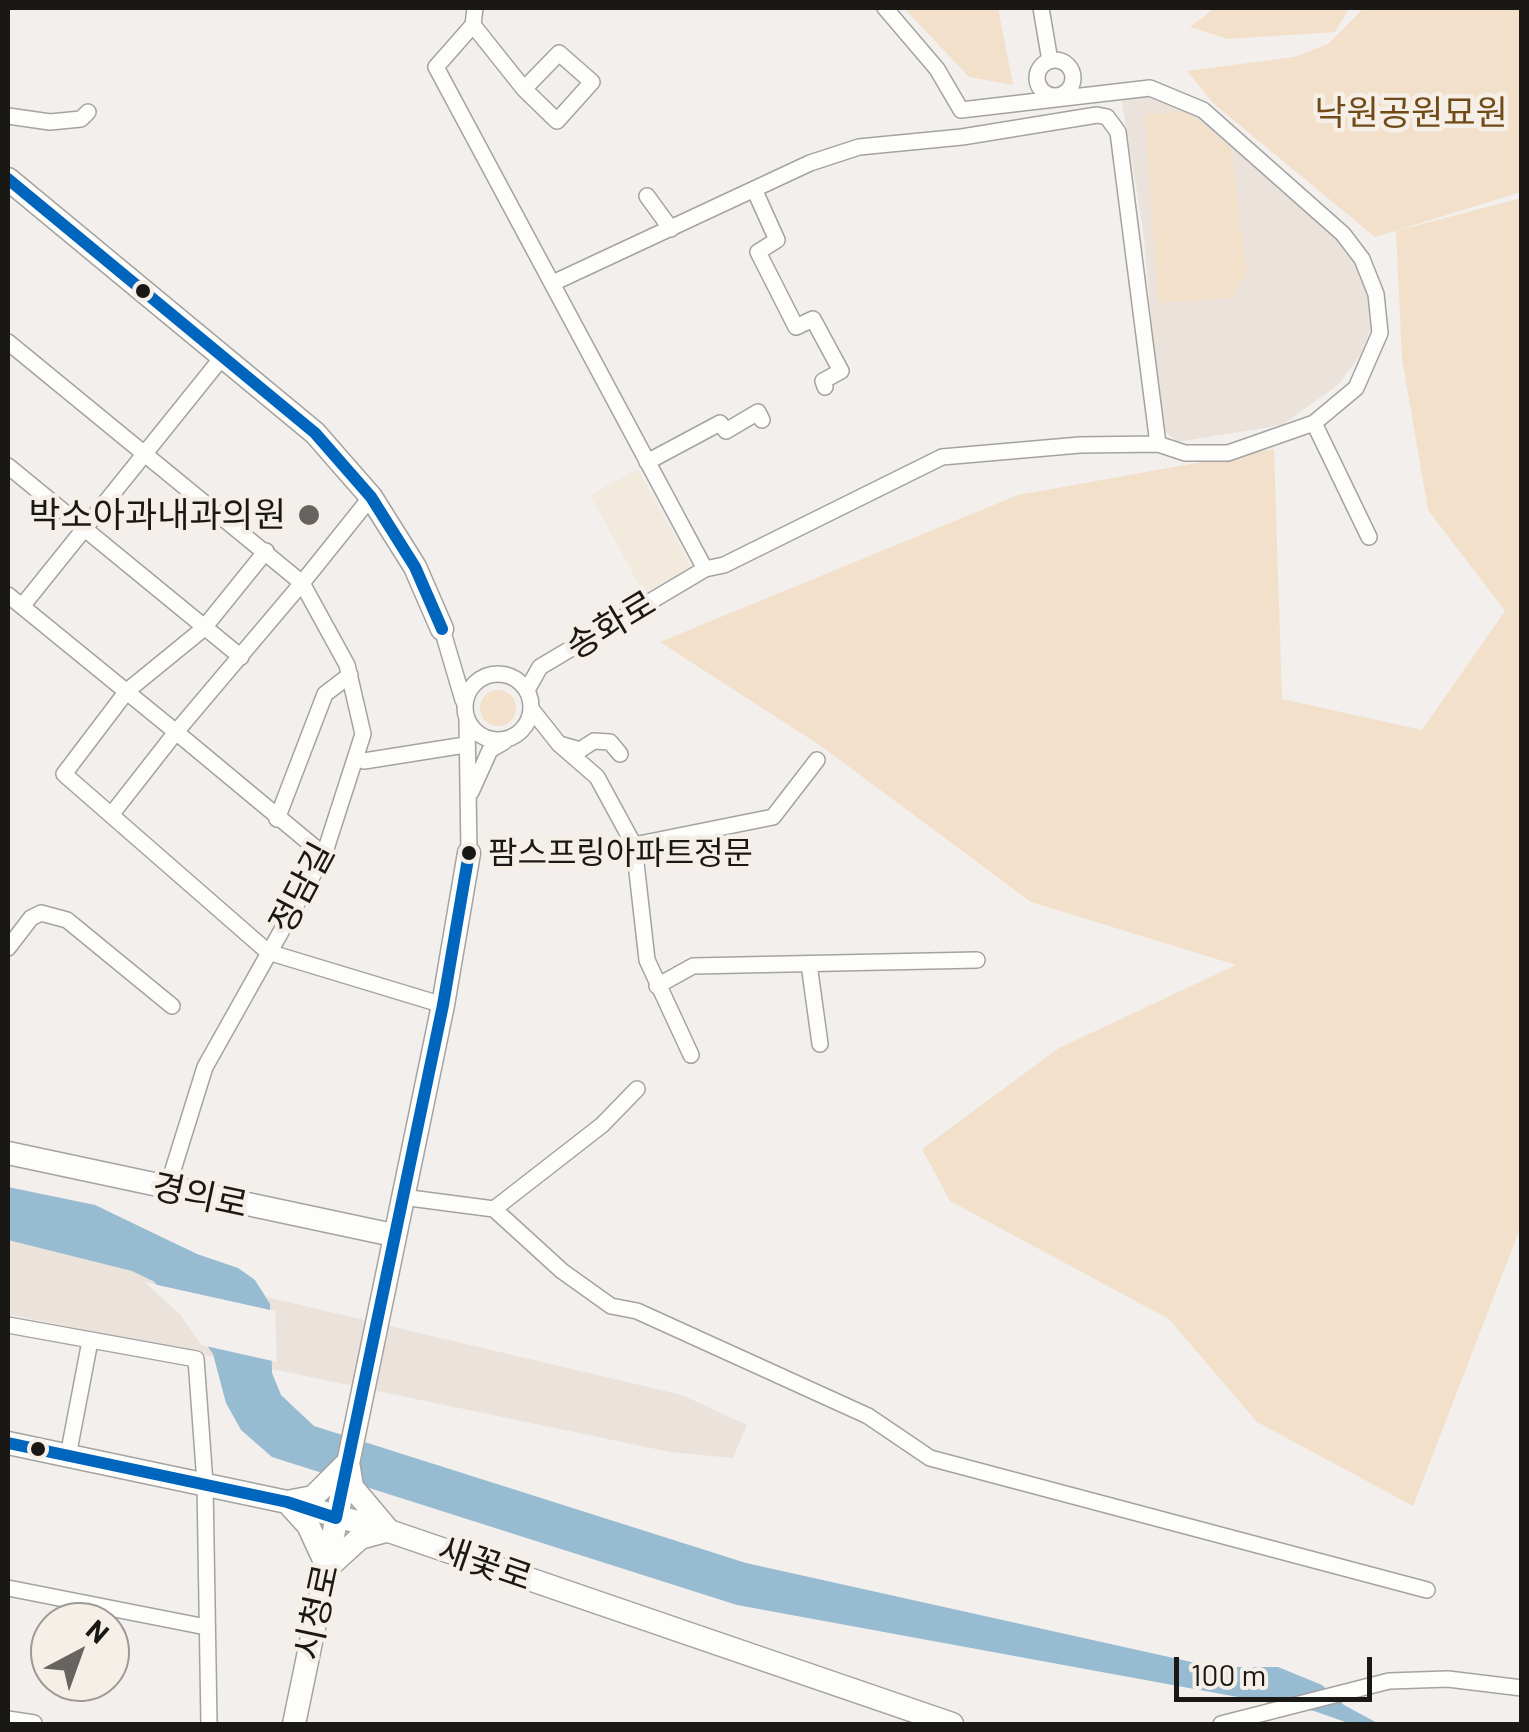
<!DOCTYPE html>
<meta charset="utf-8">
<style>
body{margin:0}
#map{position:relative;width:1529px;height:1732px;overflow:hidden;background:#f2efec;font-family:Barlow,sans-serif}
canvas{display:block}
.frame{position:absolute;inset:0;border:10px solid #1a1815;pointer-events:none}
.north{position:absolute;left:30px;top:1602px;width:100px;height:100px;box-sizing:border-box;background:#f6efe8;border:2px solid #9e9994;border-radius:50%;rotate:41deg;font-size:28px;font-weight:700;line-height:40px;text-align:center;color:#1a1815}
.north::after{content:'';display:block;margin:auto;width:35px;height:45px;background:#666360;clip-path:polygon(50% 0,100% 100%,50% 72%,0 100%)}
.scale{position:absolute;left:1174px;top:1657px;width:198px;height:45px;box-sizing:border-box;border:5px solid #1a1815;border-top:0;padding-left:12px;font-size:30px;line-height:35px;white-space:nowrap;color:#1a1815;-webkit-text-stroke:8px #f6efe8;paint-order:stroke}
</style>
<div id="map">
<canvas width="1529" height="1732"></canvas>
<div class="frame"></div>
<div class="north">N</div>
<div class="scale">100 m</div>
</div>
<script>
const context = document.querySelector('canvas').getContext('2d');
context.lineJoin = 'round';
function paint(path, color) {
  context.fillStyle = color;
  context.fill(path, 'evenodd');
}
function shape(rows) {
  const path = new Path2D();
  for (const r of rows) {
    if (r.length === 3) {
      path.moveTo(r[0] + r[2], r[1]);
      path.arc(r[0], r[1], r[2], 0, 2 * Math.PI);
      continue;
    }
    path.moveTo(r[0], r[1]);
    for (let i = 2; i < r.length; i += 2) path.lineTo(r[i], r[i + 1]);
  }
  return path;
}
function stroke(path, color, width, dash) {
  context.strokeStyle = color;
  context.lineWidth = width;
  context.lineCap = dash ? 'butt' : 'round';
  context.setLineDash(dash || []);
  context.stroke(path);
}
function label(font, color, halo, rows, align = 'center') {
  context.font = font + ' Barlow,"Noto Sans KR",sans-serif';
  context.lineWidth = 9;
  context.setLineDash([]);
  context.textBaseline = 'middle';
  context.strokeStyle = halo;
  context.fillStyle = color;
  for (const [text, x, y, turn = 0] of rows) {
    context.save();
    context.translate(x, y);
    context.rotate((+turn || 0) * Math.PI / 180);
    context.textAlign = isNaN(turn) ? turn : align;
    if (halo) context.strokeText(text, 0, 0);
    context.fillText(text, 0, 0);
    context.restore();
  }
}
paint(shape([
 [638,469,692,568,644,594,590,495]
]), '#f1eadd');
paint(shape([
 [1149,93,1196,111,1338,238,1358,264,1368,291,1370,330,1361,354,1338,385,1282,425,1177,442,1161,427,1143,229,1121,96],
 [8,1236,682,1395,747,1425,733,1458,670,1452,8,1314]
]), '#ebe3db');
paint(shape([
 [904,8,998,8,1013,85,969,77],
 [1215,8,1349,8,1335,32,1228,39,1190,27],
 [1364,8,1521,8,1521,192,1375,237,1214,104,1187,71,1294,57,1328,44],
 [1188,112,1231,148,1247,273,1232,298,1158,303,1145,114],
 [1521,198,1521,1226,1413,1506,1257,1422,1169,1319,950,1201,922,1149,1059,1048,1236,965,1031,902,821,746,660,642,1018,495,1274,449,1282,699,1422,730,1505,611,1428,510,1402,358,1396,231],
 [498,708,18]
]), '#f2e0ca');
paint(shape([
 [8,1187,95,1205,197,1254,238,1268,255,1280,270,1304,272,1373,281,1395,314,1426,746,1563,1214,1667,1278,1667,1322,1685,1344,1705,1379,1724,1351,1724,1314,1711,737,1605,272,1457,241,1430,226,1403,213,1354,182,1309,153,1281,132,1271,8,1240]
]), '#97bbd1');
paint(shape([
 [144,1282,275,1311,277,1362,201,1345,179,1313]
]), '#f2efec');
const street = shape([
 [475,8,473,25,436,67,705,569,724,565,942,457,1080,445,1158,444,1185,453,1228,453,1314,423,1356,388,1380,333,1376,294,1362,259,1343,234,1203,110,1150,88,961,110,937,69,885,8],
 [1041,8,1050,61],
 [473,25,524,89,557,121,592,82,559,53,524,89],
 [1055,78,18],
 [8,116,50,122,81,119,88,112],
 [754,189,777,240,758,252,796,327,813,319,841,371,823,381,825,387],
 [647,196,671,229],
 [555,282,810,163,859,147,962,137,1097,115,1107,117,1118,132,1158,444],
 [8,342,302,583,371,497],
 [1314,423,1369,537],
 [647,462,720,423,726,431,758,412,762,420],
 [8,466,241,657],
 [266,551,203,629,127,691,64,774,268,952,443,1005],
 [8,595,176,732,111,815],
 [23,605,224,355],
 [442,629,463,700],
 [498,707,33],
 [527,690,540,667,705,569],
 [532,710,559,744,580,750,594,741,610,742,620,754],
 [467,719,469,853],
 [559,744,597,777,634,845,647,960,691,1055],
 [356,757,364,761,465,745],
 [471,792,490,750,504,742],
 [277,819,325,694,350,675],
 [634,845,773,817,817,760],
 [8,948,31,918,41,913,67,920,172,1006],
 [809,964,820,1044],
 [657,986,693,966,977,960],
 [167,1189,205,1067,324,855,363,734,347,665,302,583,176,732,324,855],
 [402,1197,494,1209,602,1125,637,1089],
 [494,1209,562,1271,611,1306,637,1311,868,1416,930,1458,1427,1590],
 [8,1325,196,1359,205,1483,209,1724],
 [68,1456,90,1341],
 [8,1588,206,1627],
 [8,1719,34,1723],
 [1221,1724,1389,1681,1448,1679,1522,1688]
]);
const secondary = shape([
 [8,179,315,433,371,497,415,567,442,629],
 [8,1153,393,1235],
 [8,1443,287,1502,389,1531,952,1724],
 [349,1468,352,1487,389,1531],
 [287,1502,313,1497,345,1465],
 [288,1503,308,1525,326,1564],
 [327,1568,360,1538,386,1531],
 [294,1724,443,1005,469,853]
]);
stroke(street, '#a5a3a0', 18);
stroke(secondary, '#a5a3a0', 25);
stroke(street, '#fdfdfc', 15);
stroke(secondary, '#fdfdfc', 22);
stroke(shape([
 [8,179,315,433,371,497,415,567,442,629],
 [8,1443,287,1502,336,1518],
 [336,1518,443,1005,469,853]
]), '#0065bd', 12);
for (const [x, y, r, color] of [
 [143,291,9,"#1a1815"],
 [309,515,12,"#666360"],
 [469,853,9,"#1a1815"],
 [38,1449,9,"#1a1815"]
]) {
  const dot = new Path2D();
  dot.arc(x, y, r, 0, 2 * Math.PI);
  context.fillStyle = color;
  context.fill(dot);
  stroke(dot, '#f6efe8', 4);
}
label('32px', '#1a1815', '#f6efe8', [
 ["팜스프링아파트정문",488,853]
], 'left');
label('35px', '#704b18', '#f6efe8', [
 ["낙원공원묘원",1411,113]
]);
label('35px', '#1a1815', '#f6efe8', [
 ["박소아과내과의원",286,515]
], 'right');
label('35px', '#1a1815', '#f6efe8', [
 ["송화로",611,625,-31],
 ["정담길",302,888,-62],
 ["경의로",200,1196,12],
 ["새꽃로",485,1564,19],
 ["시청로",317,1612,-78]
]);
</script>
